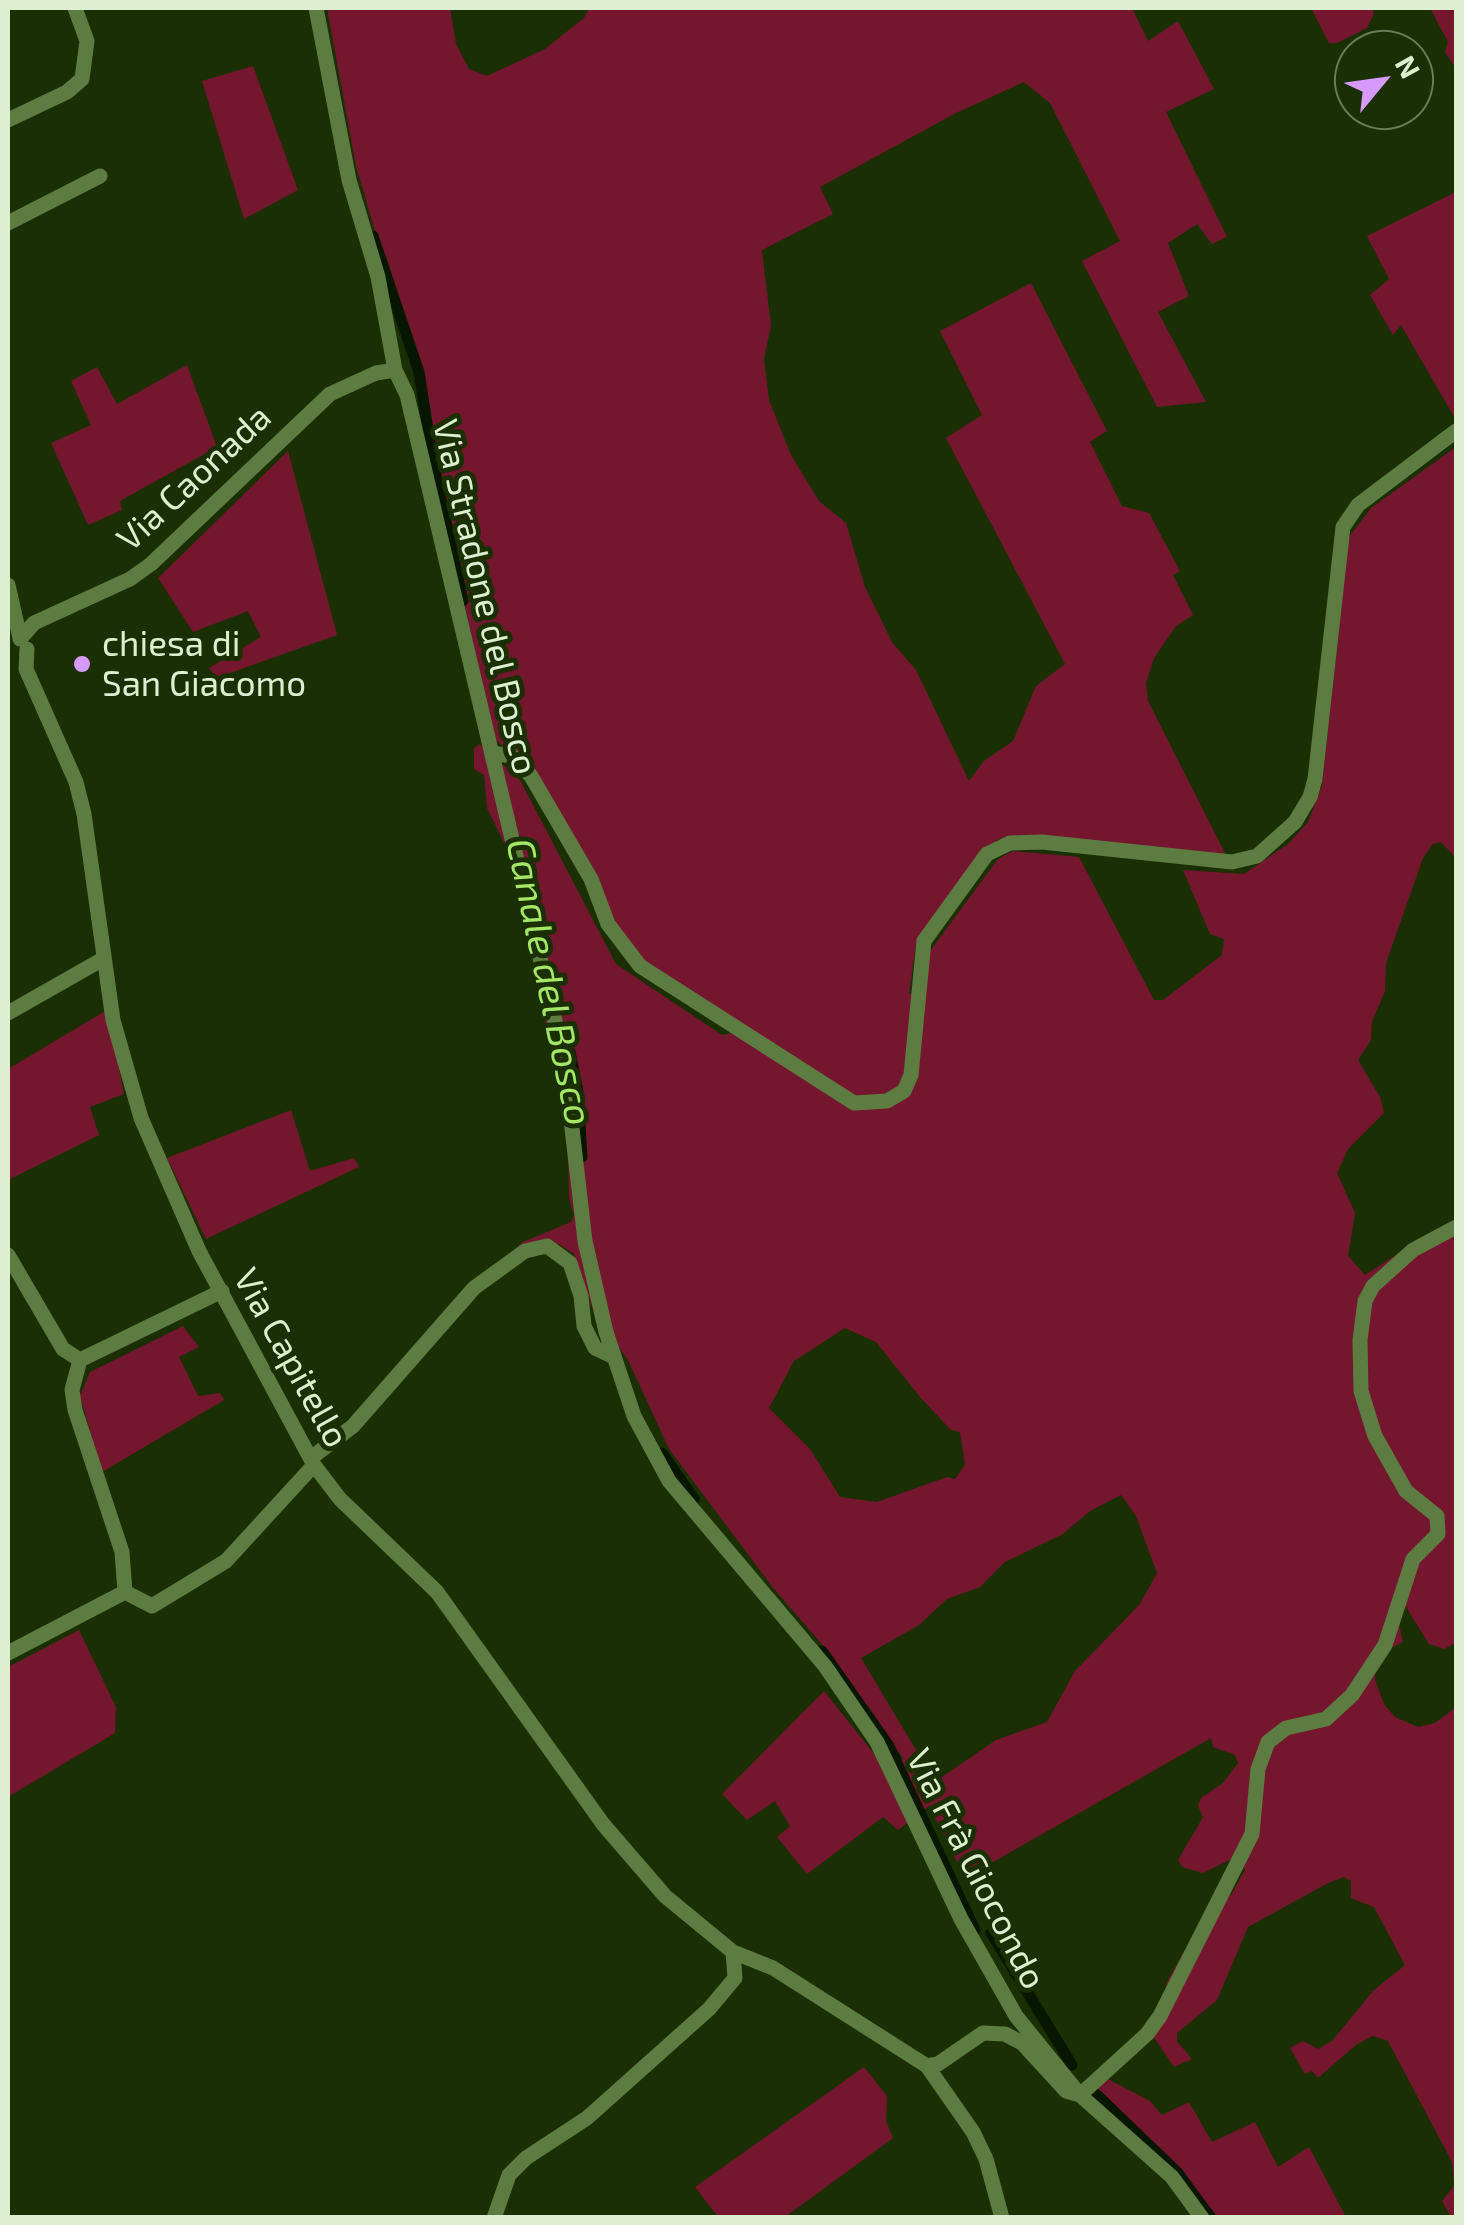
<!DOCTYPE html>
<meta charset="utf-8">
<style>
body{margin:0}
#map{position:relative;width:1464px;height:2225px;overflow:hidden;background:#1a2f03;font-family:"Exo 2",sans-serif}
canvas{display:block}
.frame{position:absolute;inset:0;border:10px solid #ddefd0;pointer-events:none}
.north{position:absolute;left:1334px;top:30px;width:100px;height:100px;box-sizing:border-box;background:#1a2f03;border:2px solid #687c55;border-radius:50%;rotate:61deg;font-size:28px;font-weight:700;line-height:40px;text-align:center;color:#ddefd0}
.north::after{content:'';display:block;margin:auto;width:35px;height:45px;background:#d69bfa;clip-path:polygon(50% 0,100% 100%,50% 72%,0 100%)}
</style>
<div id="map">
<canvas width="1464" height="2225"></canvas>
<div class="frame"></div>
<div class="north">N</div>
</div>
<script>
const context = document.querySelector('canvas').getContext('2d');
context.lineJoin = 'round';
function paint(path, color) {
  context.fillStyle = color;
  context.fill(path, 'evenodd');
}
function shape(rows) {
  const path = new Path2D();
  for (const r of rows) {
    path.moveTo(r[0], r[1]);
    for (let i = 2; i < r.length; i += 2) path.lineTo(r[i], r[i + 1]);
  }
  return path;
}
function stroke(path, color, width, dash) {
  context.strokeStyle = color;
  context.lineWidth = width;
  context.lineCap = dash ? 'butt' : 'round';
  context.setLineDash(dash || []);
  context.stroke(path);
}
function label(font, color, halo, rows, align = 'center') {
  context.font = font + ' "Exo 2",sans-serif';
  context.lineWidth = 10;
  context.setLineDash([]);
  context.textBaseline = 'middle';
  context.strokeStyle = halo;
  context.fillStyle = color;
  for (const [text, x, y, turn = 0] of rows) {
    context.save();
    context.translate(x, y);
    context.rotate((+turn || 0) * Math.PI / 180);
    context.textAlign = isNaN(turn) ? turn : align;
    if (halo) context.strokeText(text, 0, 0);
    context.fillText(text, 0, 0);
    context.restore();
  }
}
paint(shape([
 [327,8,450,8,456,44,469,69,487,76,545,49,584,18,589,8,1132,8,1148,41,1178,21,1214,89,1166,112,1227,237,1212,244,1197,224,1168,243,1189,296,1158,312,1206,402,1157,407,1082,261,1120,241,1050,103,1024,82,956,113,820,187,833,214,762,250,771,326,764,359,769,400,791,455,819,501,846,523,865,587,892,642,916,670,969,781,984,761,1013,741,1036,686,1065,664,946,438,982,415,940,331,1031,283,1107,431,1090,442,1122,506,1149,513,1180,571,1173,575,1193,615,1176,626,1154,658,1146,683,1148,701,1228,859,1023,835,999,839,973,864,916,944,909,994,924,991,930,951,998,859,1013,851,1079,857,1154,1000,1163,1000,1222,955,1224,939,1210,934,1183,870,1244,874,1288,844,1308,822,1322,786,1349,537,1371,508,1456,447,1456,858,1441,842,1433,844,1423,858,1386,963,1385,991,1372,1022,1371,1040,1358,1060,1380,1097,1384,1113,1348,1149,1337,1173,1355,1213,1348,1256,1365,1275,1424,1237,1456,1229,1456,1643,1444,1649,1429,1644,1401,1599,1396,1611,1403,1642,1385,1651,1376,1664,1375,1680,1384,1704,1395,1717,1418,1727,1435,1723,1456,1707,1456,2217,1451,2217,1442,2201,1454,2186,1452,2162,1388,2041,1373,2036,1357,2044,1318,2078,1312,2071,1305,2074,1290,2048,1303,2041,1318,2049,1332,2041,1373,1991,1405,1965,1374,1907,1351,1898,1351,1881,1344,1877,1328,1883,1248,1927,1217,2000,1177,2033,1177,2041,1192,2059,1174,2067,1151,2033,1168,1980,1182,1955,1217,1902,1231,1895,1245,1870,1238,1856,1203,1873,1182,1867,1178,1860,1203,1817,1198,1806,1201,1798,1223,1783,1238,1763,1235,1755,1213,1747,1211,1738,965,1878,929,1806,898,1830,883,1817,807,1874,777,1837,790,1826,775,1801,747,1820,722,1794,824,1691,888,1771,903,1758,820,1642,774,1589,669,1449,628,1360,594,1313,574,1254,559,1244,534,1252,520,1263,517,1255,517,1247,523,1242,571,1222,574,1215,569,1198,567,1108,551,1033,539,1011,537,970,525,937,523,903,516,894,510,855,487,808,484,775,474,769,474,748,480,744,520,780,616,964,722,1035,743,1031,628,953,509,752,495,739,435,475,417,355,391,286,356,166],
 [845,1328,876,1342,920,1397,951,1430,960,1432,965,1465,955,1479,947,1477,877,1502,840,1497,810,1449,769,1408,794,1361],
 [1121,1495,1136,1516,1157,1573,1140,1604,1075,1671,1047,1722,996,1740,939,1779,931,1775,861,1658,919,1625,947,1599,980,1587,1005,1562,1063,1534,1090,1511],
 [1311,8,1372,8,1374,14,1367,28,1337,43,1329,43],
 [1430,8,1456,8,1456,69,1445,52,1448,42],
 [253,66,298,190,244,219,202,81],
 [1456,192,1456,420,1401,325,1393,335,1370,295,1389,279,1367,236],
 [187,365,217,447,120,501,122,510,88,525,51,443,91,425,71,381,97,367,117,404],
 [288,451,337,635,216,678,209,668,261,637,248,611,193,632,158,578],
 [107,1010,124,1094,90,1107,99,1135,8,1180,8,1069],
 [291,1110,310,1171,354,1158,359,1167,206,1239,167,1158],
 [183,1326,199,1347,179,1357,198,1396,220,1393,224,1400,102,1472,80,1396,90,1372],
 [79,1630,116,1707,115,1733,8,1797,8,1667],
 [864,2067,887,2096,886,2121,893,2138,785,2217,718,2217,695,2187],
 [1100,2075,1150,2101,1162,2115,1189,2102,1212,2142,1255,2122,1278,2167,1309,2147,1346,2217,1218,2217,1173,2163,1085,2090]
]), '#74172e');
stroke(shape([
 [373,236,419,372,433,461,463,601],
 [570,1052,578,1092,582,1157],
 [662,1453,694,1499],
 [822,1651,889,1746,975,1930],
 [991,1933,1072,2065],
 [1096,2094,1178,2173,1211,2218]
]), '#071600', 11);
stroke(shape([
 [316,8,349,180,378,277,395,370,407,395,564,1059,585,1241,606,1332,634,1416,669,1481,825,1666,877,1742,961,1919,1016,2016,1080,2095,1172,2177,1202,2218],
 [8,120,67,92,82,79,87,41,75,8],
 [8,223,100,176],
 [8,585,20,638],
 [20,639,34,623,130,579,151,564,330,394,376,373,395,370],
 [27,649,26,669,76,782,84,814,113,1020,141,1118,199,1251,314,1465,340,1499,437,1592,603,1824,665,1896,733,1952,773,1968,927,2066,973,2132,986,2159,1002,2218],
 [492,753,512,756,531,776,591,879,608,924,640,966,854,1103,887,1101,904,1091,911,1075,924,941,987,854,1010,843,1042,842,1232,862,1257,856,1295,822,1310,797,1315,779,1343,527,1358,505,1456,431],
 [8,1013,103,959],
 [8,1255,63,1349,80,1360,222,1291],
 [80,1360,72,1390,75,1410,122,1552,125,1592],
 [311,1458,353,1426,474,1288,525,1251,547,1246,570,1263,581,1296,584,1326,595,1348,614,1357],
 [125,1592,152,1606,226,1561,314,1465],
 [8,1653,125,1592],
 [927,2066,938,2064,983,2033,1005,2034,1022,2043,1066,2091,1080,2095,1147,2034,1160,2016,1252,1834,1258,1769,1268,1742,1286,1728,1326,1719,1352,1695,1385,1645,1413,1559,1438,1534,1437,1516,1406,1491,1375,1436,1361,1391,1360,1340,1365,1301,1373,1286,1413,1250,1456,1227],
 [494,2218,509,2175,526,2158,587,2118,709,2009,735,1978,733,1952]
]), '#5d7c42', 15);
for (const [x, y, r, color] of [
 [82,664,10,"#d69bfa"]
]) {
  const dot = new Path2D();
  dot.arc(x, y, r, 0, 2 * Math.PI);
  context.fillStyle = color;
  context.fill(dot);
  stroke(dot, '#1a2f03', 4);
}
label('35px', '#ddefd0', '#1a2f03', [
 ["Via Caonada",194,478,-43],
 ["Via Stradone del Bosco",485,597,77],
 ["Via Capitello",291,1358,61],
 ["Via Frà Giocondo",976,1869,63]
]);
label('35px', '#ddefd0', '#1a2f03', [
 ["chiesa di",102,644],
 ["San Giacomo",102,684]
], 'left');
label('italic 38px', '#a5e666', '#1a2f03', [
 ["Canale del Bosco",549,982,78]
]);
</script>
